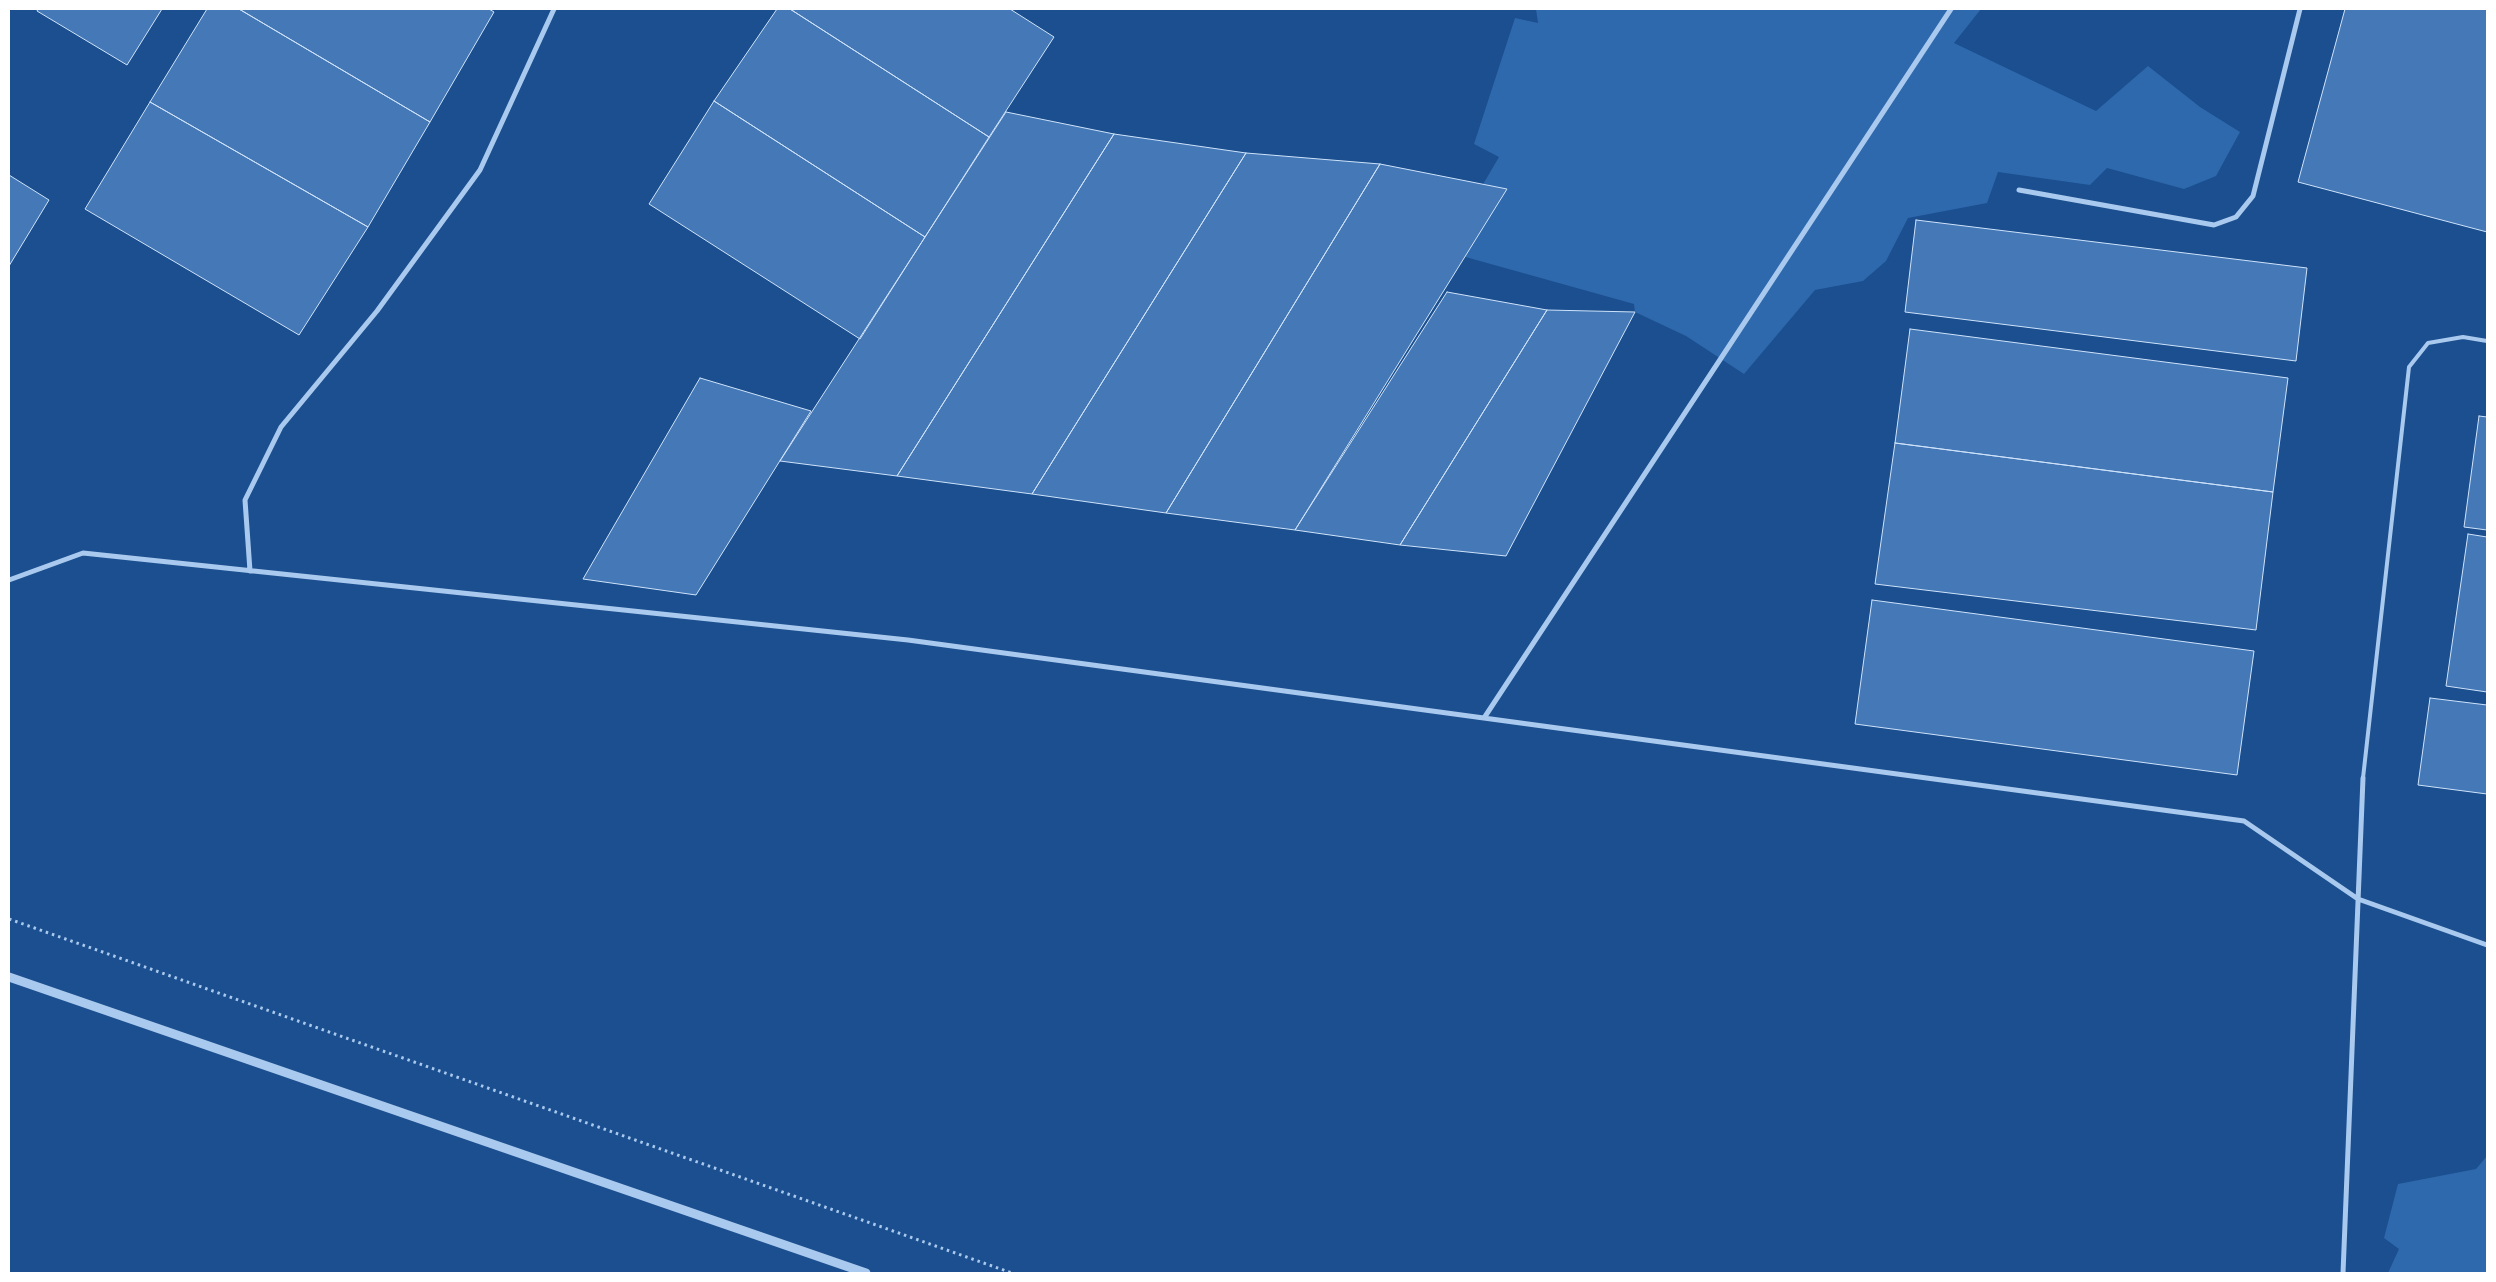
<!DOCTYPE html>
<style>
body{margin:0}
#map{position:relative;width:2496px;height:1282px;overflow:hidden;background:#1b4f8f;font-family:"Alegreya Sans",sans-serif}
canvas{display:block}
.frame{position:absolute;inset:0;border:10px solid #fff;pointer-events:none}
</style>
<div id="map">
<canvas width="2496" height="1282"></canvas>
<div class="frame"></div>
</div>
<script>
const context = document.querySelector('canvas').getContext('2d');
context.lineJoin = 'round';
function paint(path, color) {
  context.fillStyle = color;
  context.fill(path, 'evenodd');
}
function shape(rows) {
  const path = new Path2D();
  for (const r of rows) {
    path.moveTo(r[0], r[1]);
    for (let i = 2; i < r.length; i += 2) path.lineTo(r[i], r[i + 1]);
  }
  return path;
}
function stroke(path, color, width, dash) {
  context.strokeStyle = color;
  context.lineWidth = width;
  context.lineCap = dash ? 'butt' : 'round';
  context.setLineDash(dash || []);
  context.stroke(path);
}
paint(shape([
 [1536,9,1981,9,1954,43,2096,111,2148,66,2200,107,2240,132,2216,176,2184,189,2107,168,2090,185,1998,172,1987,203,1908,218,1886,261,1863,281,1815,290,1744,374,1686,336,1635,312,1634,304,1444,251,1499,157,1474,144,1515,18,1538,23],
 [2487,1156,2487,1273,2388,1273,2399,1249,2384,1238,2398,1184,2476,1169]
]), '#2e69ad');
const building = shape([
 [38,9,162,9,127,65,37,11,38,9],
 [207,9,239,9,430,122,368,227,150,102,207,9],
 [239,9,489,9,494,12,430,122,239,9],
 [777,9,790,9,989,137,925,237,714,101,777,9],
 [790,9,1010,9,1054,37,989,137,790,9],
 [2345,9,2487,9,2487,232,2298,182,2345,9],
 [714,101,925,237,860,339,649,204,714,101],
 [150,102,368,227,299,335,85,209,150,102],
 [1006,112,1114,134,897,476,780,461,1006,112],
 [1114,134,1246,153,1032,494,897,476,1114,134],
 [1246,153,1380,164,1166,513,1032,494,1246,153],
 [1380,164,1507,189,1295,530,1166,513,1380,164],
 [9,175,49,200,9,266,9,175],
 [1916,220,2307,268,2296,361,1905,312,1916,220],
 [1447,292,1547,310,1400,545,1295,530,1447,292],
 [1547,310,1635,312,1506,556,1400,545,1547,310],
 [1910,329,2288,378,2273,492,1895,443,1910,329],
 [700,378,811,411,696,595,583,579,700,378],
 [2479,416,2487,417,2487,530,2464,527,2479,416],
 [1895,443,2273,492,2256,630,1875,584,1895,443],
 [2468,534,2487,537,2487,692,2446,686,2468,534],
 [1872,600,2254,651,2237,775,1855,724,1872,600],
 [2430,698,2487,705,2487,794,2418,785,2430,698]
]);
paint(building, '#4478b7');
stroke(building, '#cfe3fa', 1);
stroke(shape([
 [9,919,1012,1273]
]), '#a9c9ee', 3, [2.5, 4]);
stroke(shape([
 [2363,778,2409,367,2428,343,2463,337,2487,341]
]), '#a9c9ee', 4);
stroke(shape([
 [2019,190,2214,225,2236,217,2253,196,2300,9],
 [250,571,245,500,281,427,377,311,480,170,554,9],
 [9,580,83,553,908,640,2244,821,2358,899,2487,945],
 [1484,718,1951,9],
 [2343,1273,2363,778]
]), '#a9c9ee', 5);
stroke(shape([
 [9,977,866,1273]
]), '#a9c9ee', 9);
</script>
